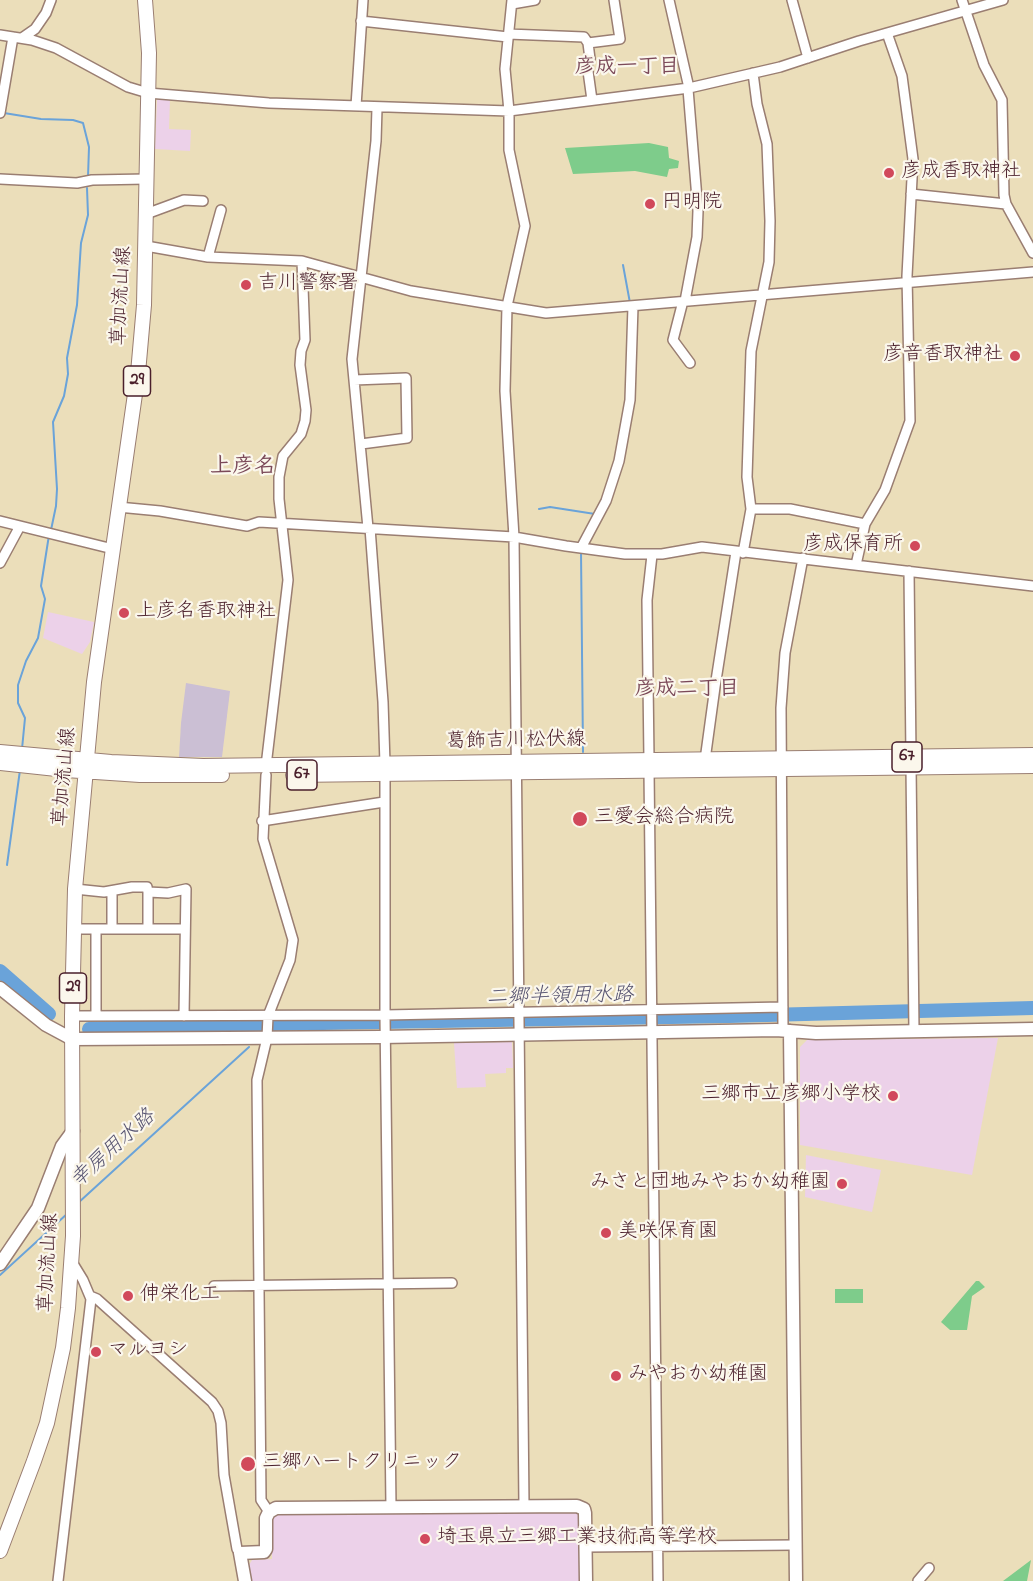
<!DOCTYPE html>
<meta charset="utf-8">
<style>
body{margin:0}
canvas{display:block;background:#ebdeba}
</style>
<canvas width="1033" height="1581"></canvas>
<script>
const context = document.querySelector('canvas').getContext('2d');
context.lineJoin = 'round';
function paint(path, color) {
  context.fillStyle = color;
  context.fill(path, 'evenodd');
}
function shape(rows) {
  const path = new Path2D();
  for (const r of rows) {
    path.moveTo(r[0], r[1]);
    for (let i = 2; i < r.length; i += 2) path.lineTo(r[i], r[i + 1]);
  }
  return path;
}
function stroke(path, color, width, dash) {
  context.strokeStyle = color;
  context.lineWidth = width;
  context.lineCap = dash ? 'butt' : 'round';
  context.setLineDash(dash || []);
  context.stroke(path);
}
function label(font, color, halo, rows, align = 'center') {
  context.font = font + ' "Indie Flower","Klee One",sans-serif';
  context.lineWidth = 4.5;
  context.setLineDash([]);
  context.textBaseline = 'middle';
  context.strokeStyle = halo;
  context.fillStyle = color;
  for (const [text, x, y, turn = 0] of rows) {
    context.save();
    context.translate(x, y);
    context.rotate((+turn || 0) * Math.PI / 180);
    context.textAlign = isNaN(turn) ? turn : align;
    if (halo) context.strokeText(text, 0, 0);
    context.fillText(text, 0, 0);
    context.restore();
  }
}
paint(shape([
 [157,99,170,99,169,129,191,130,190,151,155,149],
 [48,612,94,622,90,642,82,654,43,638],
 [998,1038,972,1175,800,1145,800,1047,807,1040],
 [512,1042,513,1068,506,1068,506,1073,485,1074,486,1087,457,1088,454,1043],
 [806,1155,881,1170,872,1212,805,1197],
 [575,1510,579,1515,579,1581,252,1581,249,1565,252,1560,272,1559,271,1519,275,1515]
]), '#ecd1e9');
paint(shape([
 [186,683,230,691,222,757,179,757,181,723]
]), '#cbbfd4');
paint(shape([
 [649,143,668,147,669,158,679,161,678,168,669,169,667,177,635,171,573,174,565,148],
 [976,1281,979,1281,985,1287,972,1296,967,1330,950,1330,941,1322],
 [835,1289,863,1289,863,1303,835,1303],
 [1031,1560,1027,1581,1003,1581]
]), '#7ecc8b');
stroke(shape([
 [4,113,41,119,73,120,83,123,89,147,88,177],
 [623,265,630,303],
 [539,509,550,507,595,514],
 [51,530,56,506,57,489,53,422,64,396,68,374,67,358,77,305,81,243,88,215,87,188],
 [581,551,583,752],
 [22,749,25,718,18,703,18,685,26,661,38,638,45,599,41,586,49,535],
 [7,865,20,770],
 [78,1203,249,1047],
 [0,1275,68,1213]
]), '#6aa3d9', 2);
stroke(shape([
 [0,971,49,1014],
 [89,1029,264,1024,729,1016,1033,1008]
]), '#6aa3d9', 14);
const street = shape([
 [512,0,505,69,509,111,509,150,525,226,507,306,505,391,514,537,524,1506],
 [669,0,689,88],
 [792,0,808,58],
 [962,0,984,65,1002,100,1004,195,1006,204,1033,253],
 [512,4,535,0],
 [361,21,508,37],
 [508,34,584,37,588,43],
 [0,35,32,40,56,48,128,87,148,93,269,103,509,111,689,88,780,67,859,41,1003,0],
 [22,38,35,29,46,13,51,0],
 [592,100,587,64,590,59,588,43,620,39,614,0],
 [356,106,363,0],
 [0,113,13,37],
 [0,179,77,183,92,180,147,179],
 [911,194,1006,204],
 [146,214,184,200,203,201],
 [146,246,208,257,302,261,411,291,546,313,1033,272],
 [208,257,221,210],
 [683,301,673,340,690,363],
 [685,301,697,237,698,211,688,89],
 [354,380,406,378,407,438,361,444],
 [118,507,160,511,247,526,259,522,514,537,566,546,625,554,662,554,702,547,1033,586],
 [751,509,790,509,865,524],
 [0,521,113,549],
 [368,528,352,359,376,141,377,108],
 [370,528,383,702,385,764],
 [581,548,606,501,619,461,630,400,633,306],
 [743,553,751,509,747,477,751,351,769,262,770,221,767,144,757,104,753,73],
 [0,563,20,526],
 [856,565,865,524,885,490,910,421,907,276,913,159,902,76,887,33],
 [909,571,911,757],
 [649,760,647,600,652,555],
 [705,760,715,687,736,552],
 [266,766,288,580,279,499,279,477,283,456,301,434,305,421,306,410,300,365,301,351,305,340,302,261],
 [911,766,914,1031],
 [649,770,658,1581],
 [385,774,385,1015,391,1507],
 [266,775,263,839,293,940,290,960,268,1016,267,1038,257,1080,261,1500,269,1512],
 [262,821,384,802],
 [75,889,104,892,132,887,147,887,148,892,168,893,186,889,184,1016],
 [73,929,184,929],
 [96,929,96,1016],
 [112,929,112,891],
 [148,929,148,892],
 [72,1016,385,1015,783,1007],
 [783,1030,781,708,785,653,803,558],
 [214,1286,452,1283],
 [90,1296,97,1299,212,1402,218,1411,221,1423,224,1475,237,1549,240,1553],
 [585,1547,795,1545],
 [58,1581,91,1299,83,1280,72,1262],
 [918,1581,929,1568]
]);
const secondary = shape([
 [0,988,46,1025,72,1039,381,1037,776,1030,816,1033,1033,1029],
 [790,1031,796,1581],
 [0,1264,38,1208,62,1146,73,1131],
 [245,1581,240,1553,264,1552,266,1549,266,1518,269,1512,276,1508,577,1506,584,1509,585,1513,586,1581]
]);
const primary = shape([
 [0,752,111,762,203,766,1033,755],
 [0,763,66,770,140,775,222,775],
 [293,775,1033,766],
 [0,1551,34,1461,47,1423,63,1348,68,1308,73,1236,72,1016,75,889,94,682,138,373,144,305,149,53,145,0]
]);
stroke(street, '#9a7e72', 12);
stroke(secondary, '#9a7e72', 15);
stroke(primary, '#9a7e72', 16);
stroke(street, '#fff', 9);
stroke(secondary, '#fff', 12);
stroke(primary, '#fff', 14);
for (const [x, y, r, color] of [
 [889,173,6,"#d1495b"],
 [650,204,6,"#d1495b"],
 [246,285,6,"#d1495b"],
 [1015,356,6,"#d1495b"],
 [915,546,6,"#d1495b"],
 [124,613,6,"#d1495b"],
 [580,819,8,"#d1495b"],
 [893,1096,6,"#d1495b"],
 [842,1184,6,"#d1495b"],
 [606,1233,6,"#d1495b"],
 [128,1296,6,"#d1495b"],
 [96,1352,6,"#d1495b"],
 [616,1376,6,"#d1495b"],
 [248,1464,8,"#d1495b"],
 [425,1539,6,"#d1495b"]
]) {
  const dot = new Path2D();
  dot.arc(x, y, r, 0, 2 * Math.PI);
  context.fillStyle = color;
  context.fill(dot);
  stroke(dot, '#fbf7ec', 2);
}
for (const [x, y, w] of [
 [137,381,27],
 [907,757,30],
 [302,775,30],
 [73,988,27]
]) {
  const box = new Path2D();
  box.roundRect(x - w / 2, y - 15, w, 30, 4.5);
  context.fillStyle = '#fbf7ec';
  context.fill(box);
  stroke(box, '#4a1f2b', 1.5);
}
label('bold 18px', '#4a1f2b', null, [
 ["29",137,381],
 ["67",907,757],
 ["67",302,775],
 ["29",73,988]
]);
label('20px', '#4a1f2b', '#fbf7ec', [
 ["彦成香取神社",901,173],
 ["円明院",662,204],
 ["吉川警察署",258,285],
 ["彦音香取神社",1003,356,"right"],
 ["彦成保育所",903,546,"right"],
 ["上彦名香取神社",136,613],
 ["三愛会総合病院",594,819],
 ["三郷市立彦郷小学校",881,1096,"right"],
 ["みさと団地みやおか幼稚園",830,1184,"right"],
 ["美咲保育園",618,1233],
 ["伸栄化工",140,1296],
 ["マルヨシ",108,1352],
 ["みやおか幼稚園",628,1376],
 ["三郷ハートクリニック",262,1464],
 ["埼玉県立三郷工業技術高等学校",437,1539]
], 'left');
label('20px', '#4a1f2b', '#fbf7ec', [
 ["草加流山線",123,296,-87],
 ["葛飾吉川松伏線",516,742,-1],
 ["草加流山線",66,777,-85],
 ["草加流山線",50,1263,-87]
]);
label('bold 21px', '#7b4959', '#fbf7ec', [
 ["彦成一丁目",627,69],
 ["彦成二丁目",687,691]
]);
label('italic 21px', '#575471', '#fbf7ec', [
 ["二郷半領用水路",560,998,-1],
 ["幸房用水路",114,1150,-42]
]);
label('bold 22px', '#7b4959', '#fbf7ec', [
 ["上彦名",243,468]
]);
</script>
